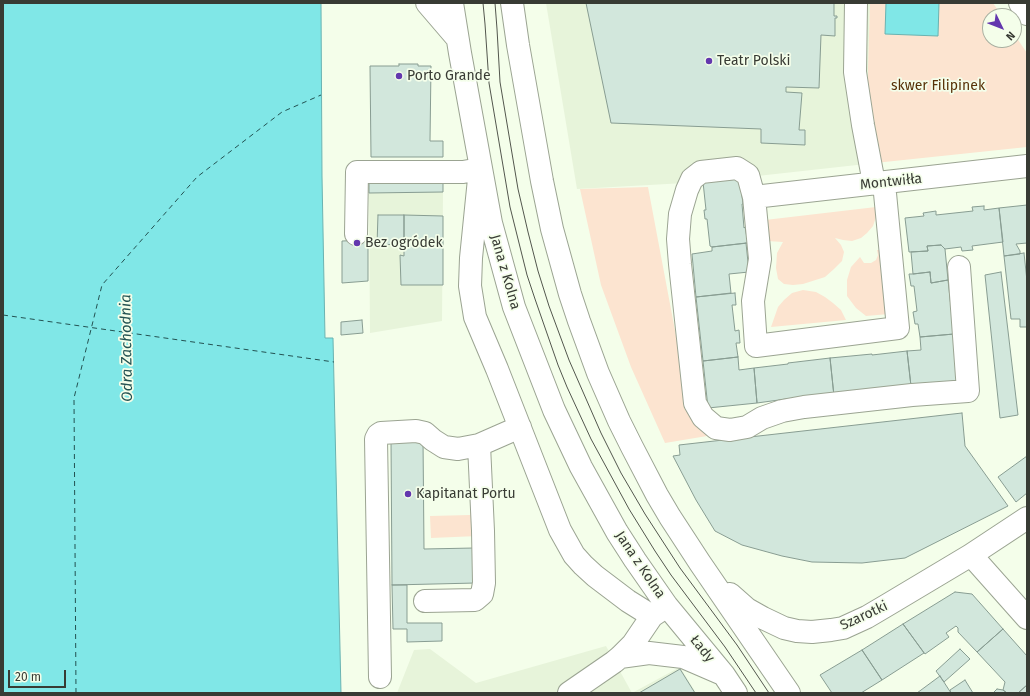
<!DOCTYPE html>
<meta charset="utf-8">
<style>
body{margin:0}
#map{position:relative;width:1030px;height:696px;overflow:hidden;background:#f4feea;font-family:"Fira Sans",sans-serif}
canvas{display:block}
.frame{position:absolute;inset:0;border:4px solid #383b34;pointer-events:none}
.north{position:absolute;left:982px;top:8px;width:40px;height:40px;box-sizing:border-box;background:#f4feea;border:1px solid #a9b0a1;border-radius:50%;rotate:133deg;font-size:11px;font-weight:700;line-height:16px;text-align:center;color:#383b34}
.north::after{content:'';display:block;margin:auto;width:14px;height:18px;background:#6337ae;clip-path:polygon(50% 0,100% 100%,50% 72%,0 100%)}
.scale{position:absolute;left:8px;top:670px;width:58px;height:18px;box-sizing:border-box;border:2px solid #383b34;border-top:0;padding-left:5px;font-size:12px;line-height:14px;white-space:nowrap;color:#383b34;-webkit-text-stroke:3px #f4feea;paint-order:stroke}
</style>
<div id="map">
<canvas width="1030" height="696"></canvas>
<div class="frame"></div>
<div class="north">N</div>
<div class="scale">20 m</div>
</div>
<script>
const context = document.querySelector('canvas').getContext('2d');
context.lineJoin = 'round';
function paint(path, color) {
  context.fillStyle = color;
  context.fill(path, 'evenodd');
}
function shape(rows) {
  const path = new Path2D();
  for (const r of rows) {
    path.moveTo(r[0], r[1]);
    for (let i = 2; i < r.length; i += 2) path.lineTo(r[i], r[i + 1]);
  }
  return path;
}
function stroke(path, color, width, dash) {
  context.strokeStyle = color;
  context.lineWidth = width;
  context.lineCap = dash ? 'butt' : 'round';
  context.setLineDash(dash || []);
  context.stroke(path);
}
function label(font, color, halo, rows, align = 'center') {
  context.font = font + ' "Fira Sans",sans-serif';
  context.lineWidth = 3.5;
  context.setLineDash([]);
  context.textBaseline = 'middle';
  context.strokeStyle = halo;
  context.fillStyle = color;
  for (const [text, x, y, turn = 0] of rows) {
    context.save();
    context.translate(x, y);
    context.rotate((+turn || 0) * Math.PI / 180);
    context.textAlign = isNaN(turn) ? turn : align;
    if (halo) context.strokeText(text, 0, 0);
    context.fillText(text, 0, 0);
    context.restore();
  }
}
paint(shape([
 [546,3,870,3,868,68,875,163,703,182,577,189],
 [369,191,443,192,442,321,370,333],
 [606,646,632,693,397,693,414,650,430,649,476,683],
 [680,667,696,693,632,693]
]), '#e7f4da');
paint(shape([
 [870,3,993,3,1002,16,990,16,990,40,1014,40,1014,34,1027,53,1027,147,875,163,868,100,868,68],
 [648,187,689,405,713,435,665,443,631,367,601,285,580,189],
 [876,207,876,217,873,226,867,233,861,238,852,241,843,240,835,238,841,245,844,252,842,261,834,269,825,277,803,284,793,285,784,284,778,279,776,268,777,253,783,242,767,241,765,220],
 [877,250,881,250,889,314,866,316,856,308,847,296,847,280,851,267,860,257,864,263,871,263,876,260,878,255],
 [803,290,816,292,825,297,833,303,841,310,846,320,771,327,778,307,784,300,792,293],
 [472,509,478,536,431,538,430,516,470,515,470,512]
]), '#fce4d0');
const water = shape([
 [3,3,321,3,322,176,325,338,333,338,341,693,3,693,3,3],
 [886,3,939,3,938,36,885,34,886,3]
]);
paint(water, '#80e7e7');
stroke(water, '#6ab3b1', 1);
stroke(shape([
 [3,315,334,362],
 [76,693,74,398,102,285,197,177,282,112,321,95]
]), '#235252', 1, [5, 4]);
const building = shape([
 [586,3,834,3,834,16,837,16,837,18,835,18,835,36,821,35,819,88,786,87,786,92,802,93,799,130,805,130,805,145,761,143,761,129,611,123,586,3],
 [399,64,418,64,418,66,431,66,430,141,443,141,443,157,371,157,370,66,399,66,399,64],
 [443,179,443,192,369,193,369,180,443,179],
 [739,179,740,188,741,188,743,204,742,204,744,228,745,227,748,243,712,247,710,246,707,219,705,219,704,210,706,210,703,182,739,179],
 [1027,205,1027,243,1016,244,1020,251,1020,254,1004,256,999,208,1027,205],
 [984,206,984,210,999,208,1003,242,972,246,973,250,962,251,961,247,945,249,941,245,927,246,928,251,909,252,905,218,924,216,923,213,936,211,936,215,973,211,972,207,984,206],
 [378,215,404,215,404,244,377,245,378,215],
 [404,215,443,216,443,285,401,285,400,255,404,256,404,215],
 [368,240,368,281,342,283,342,241,368,240],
 [746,243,749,272,729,274,731,293,696,297,692,254,712,251,712,247,746,243],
 [941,245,945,249,948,280,931,283,930,272,913,274,911,252,928,251,927,246,941,245],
 [1024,253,1027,281,1027,327,1020,327,1020,319,1011,319,1004,256,1024,253],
 [930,272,931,283,948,280,954,334,920,337,918,324,915,324,913,312,917,311,914,286,911,286,909,274,913,274,930,272],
 [1001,272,1018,415,1000,418,985,275,1001,272],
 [735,293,736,305,732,305,735,331,739,330,740,343,736,343,738,357,703,361,696,297,735,293],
 [362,320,363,333,341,335,341,322,362,320],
 [954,334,960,381,911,386,907,351,921,350,920,337,954,334],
 [907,351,911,386,834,396,830,358,872,354,872,355,907,351],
 [738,357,739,370,754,368,757,403,708,408,703,361,738,357],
 [830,358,834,396,786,399,757,403,754,368,788,364,788,363,830,358],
 [962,413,965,446,1008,506,905,558,862,563,812,562,782,556,742,545,715,531,696,500,673,456,680,455,679,445,962,413],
 [391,439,423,439,424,549,474,548,476,583,392,585,391,439],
 [1027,456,1027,493,1016,502,998,477,1027,456],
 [392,585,407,585,407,623,442,623,442,641,407,642,407,629,393,629,392,585],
 [955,592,972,594,1003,629,977,652,958,632,958,628,956,626,946,633,949,637,925,654,903,624,955,592],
 [903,624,924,653,882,680,862,650,903,624],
 [1003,629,1027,656,1027,685,1018,693,1007,693,1003,690,1005,682,977,652,1003,629],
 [960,649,970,659,944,682,936,671,960,649],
 [862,650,882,680,861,693,832,693,820,675,862,650],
 [680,669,695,693,639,693,680,669],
 [940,676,951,693,917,693,940,676],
 [965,680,973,693,951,693,950,690,965,680],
 [1027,685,1027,693,1018,693,1027,685],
 [997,689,1003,690,1007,693,993,693,997,689]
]);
paint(building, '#d2e7dc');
stroke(building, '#889d92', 1);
const minor = shape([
 [427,3,457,38],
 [452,3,460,53,491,223,514,307,554,410,581,467,617,532,635,560,667,606,724,675,736,693],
 [512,3,518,45,542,181,552,229,570,294,579,321,598,373,619,421,632,447,657,495,670,517,700,563,789,693],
 [856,3,855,72,863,125,874,183],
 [1020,3,1027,14],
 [884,183,898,328,756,346,753,301,760,259,754,197,748,175,737,168,701,172,692,179,687,190,680,214,678,239,680,264,695,403,703,417,716,428,730,430,747,427,762,418,782,411,804,407,912,395,968,391,959,267],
 [754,197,1027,166],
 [356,234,357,172,463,172,480,169,471,258,470,286,475,317,497,369,560,530,574,555,583,565,595,576,628,601,652,616,667,606],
 [971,555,1027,618],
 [730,594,747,609,763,618,784,628,797,631,812,632,831,630,843,628,867,617,889,604,971,555,1027,518],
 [425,601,475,600,482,594,484,583,483,531,479,445],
 [620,657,649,653,683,657,720,673],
 [380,677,376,439,378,435,381,433,416,431,425,433,433,440,444,447,458,449,479,445,520,427],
 [569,693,614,662,620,657,633,644,652,616]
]);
stroke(minor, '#9ba492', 24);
stroke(minor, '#fff', 22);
stroke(shape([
 [483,3,485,24,489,83,510,207,527,275,535,299,558,365,567,387,591,439,629,509,655,551,671,575,725,647,756,693],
 [495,3,497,29,500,82,518,189,528,232,538,271,549,306,569,360,601,433,621,473,645,514,680,568,737,645,769,693]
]), '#52564d', 1);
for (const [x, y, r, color] of [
 [709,61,4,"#6337ae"],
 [399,76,4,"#6337ae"],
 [357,243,4,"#6337ae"],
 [408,494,4,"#6337ae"]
]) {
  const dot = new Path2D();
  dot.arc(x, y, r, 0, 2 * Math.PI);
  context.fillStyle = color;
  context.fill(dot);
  stroke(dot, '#f4feea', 1.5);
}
label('14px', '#383b34', '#f4feea', [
 ["Teatr Polski",717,61],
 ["Porto Grande",407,76],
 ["Bez ogródek",365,243],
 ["Kapitanat Portu",416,494]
], 'left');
label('14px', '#583208', '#f4feea', [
 ["skwer Filipinek",938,86]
]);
label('14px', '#383b34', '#f4feea', [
 ["Montwiłła",891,182,-6],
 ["Jana z Kolna",505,272,74],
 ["Jana z Kolna",640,565,56],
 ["Szarotki",864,616,-25],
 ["Łady",702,649,51]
]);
label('italic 15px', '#235252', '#f4feea', [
 ["Odra Zachodnia",127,348,-91]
]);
</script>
